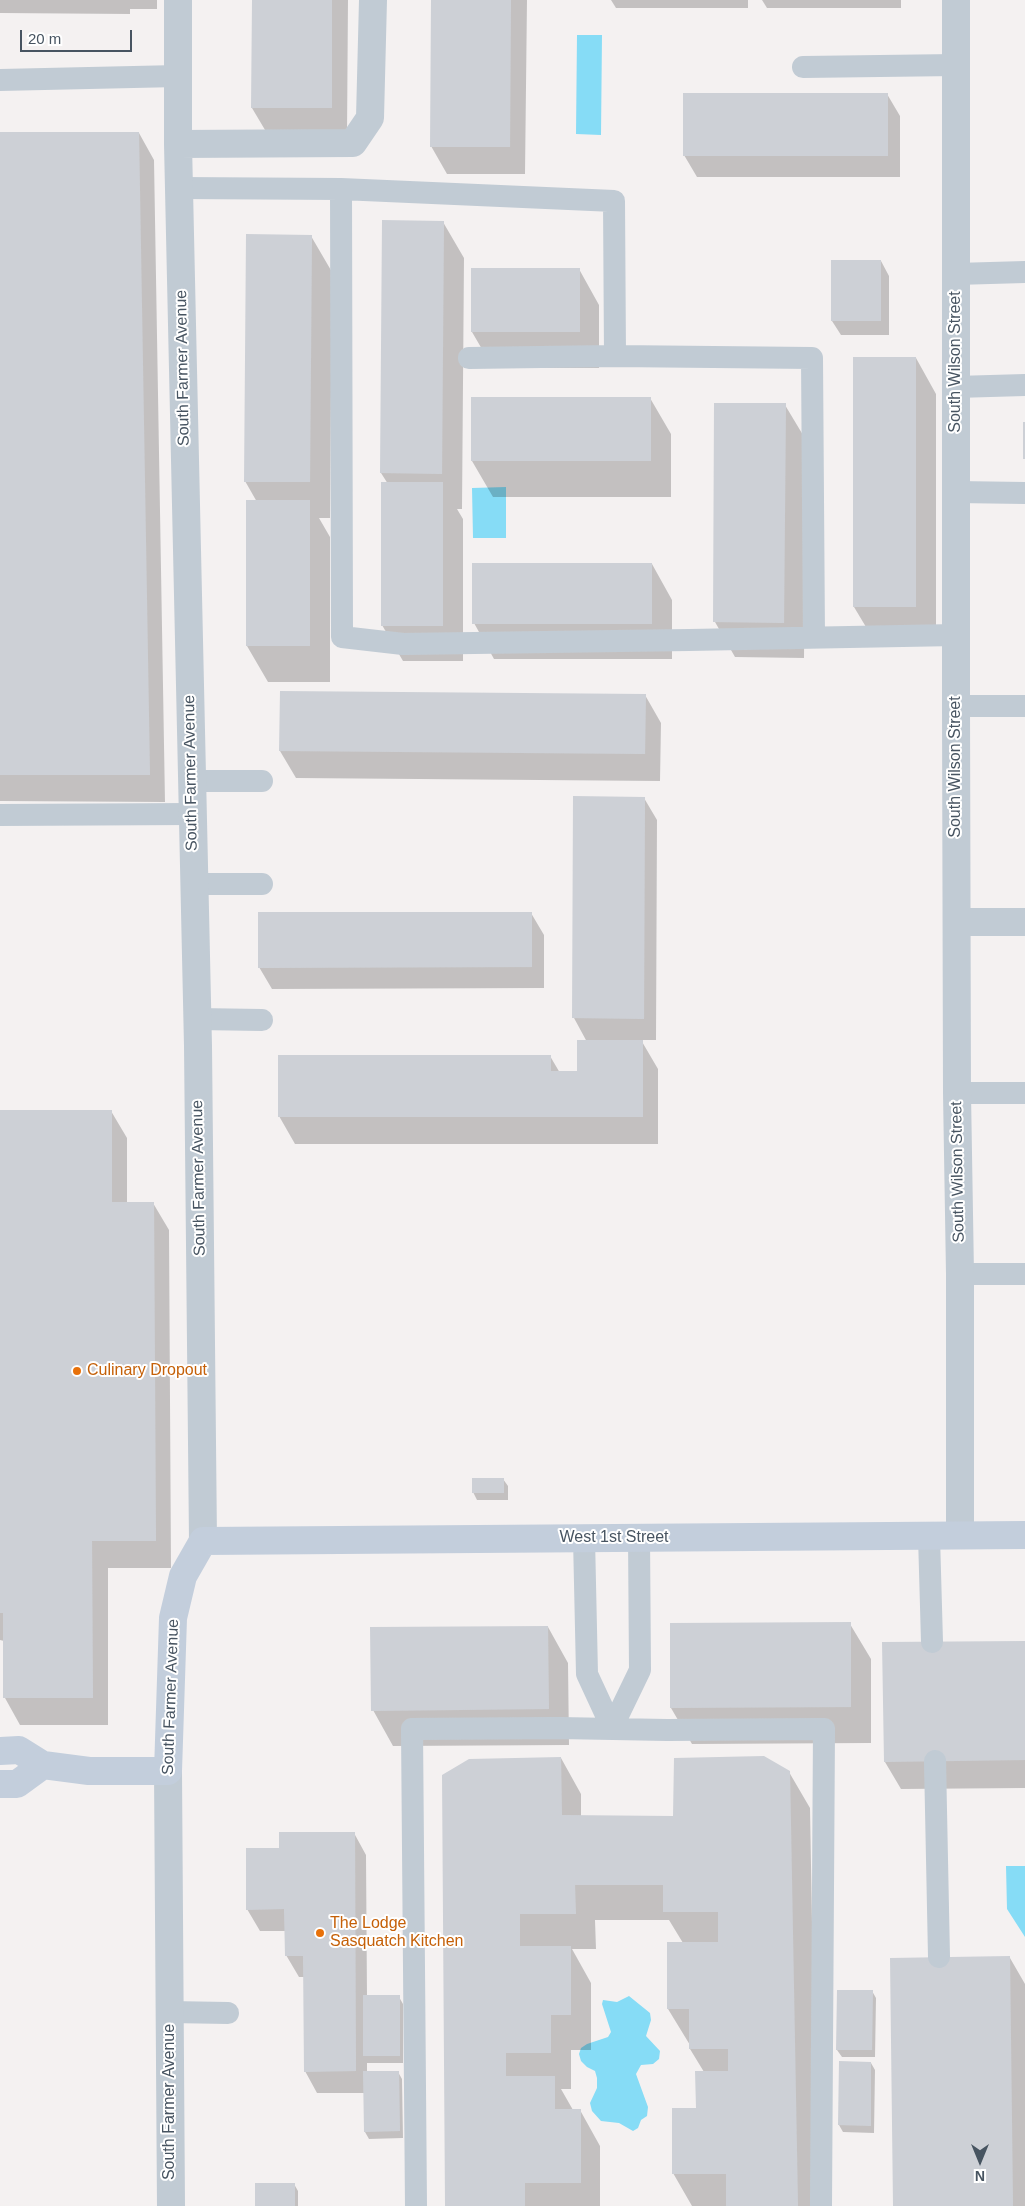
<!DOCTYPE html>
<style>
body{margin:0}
#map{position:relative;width:1025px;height:2206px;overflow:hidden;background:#f4f1f1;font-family:Helvetica,sans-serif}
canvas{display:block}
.north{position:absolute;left:955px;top:2136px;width:50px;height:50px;-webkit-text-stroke:4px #fff;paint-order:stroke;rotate:180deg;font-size:14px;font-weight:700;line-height:20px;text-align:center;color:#475461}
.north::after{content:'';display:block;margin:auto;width:18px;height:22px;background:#475461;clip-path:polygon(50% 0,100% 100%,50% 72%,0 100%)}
.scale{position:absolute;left:20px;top:30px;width:112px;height:22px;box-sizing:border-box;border:2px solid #475461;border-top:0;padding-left:6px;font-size:15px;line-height:18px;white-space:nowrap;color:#475461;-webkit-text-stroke:4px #fff;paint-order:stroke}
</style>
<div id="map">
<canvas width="1025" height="2206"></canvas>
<div class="north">N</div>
<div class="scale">20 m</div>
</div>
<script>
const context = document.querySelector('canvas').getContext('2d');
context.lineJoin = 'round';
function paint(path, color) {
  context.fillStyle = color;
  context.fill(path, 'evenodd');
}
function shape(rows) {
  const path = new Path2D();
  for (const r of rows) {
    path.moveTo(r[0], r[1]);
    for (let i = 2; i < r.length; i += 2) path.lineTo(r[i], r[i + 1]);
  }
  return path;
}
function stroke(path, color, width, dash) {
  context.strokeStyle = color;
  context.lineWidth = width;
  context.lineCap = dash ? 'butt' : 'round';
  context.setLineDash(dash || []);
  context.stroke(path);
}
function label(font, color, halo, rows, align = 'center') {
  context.font = font + ' Helvetica,sans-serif';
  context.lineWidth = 4;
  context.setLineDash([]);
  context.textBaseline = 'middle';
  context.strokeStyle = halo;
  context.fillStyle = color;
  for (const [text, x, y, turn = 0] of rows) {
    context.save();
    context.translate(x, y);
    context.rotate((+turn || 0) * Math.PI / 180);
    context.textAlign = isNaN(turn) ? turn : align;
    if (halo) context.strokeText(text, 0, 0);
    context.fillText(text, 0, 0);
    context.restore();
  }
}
paint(shape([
 [577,35,602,35,601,135,576,134],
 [506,487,506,538,473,538,472,488],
 [1006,1866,1025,1866,1025,1937,1007,1909],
 [629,1996,650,2013,651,2020,646,2036,660,2051,659,2059,653,2064,641,2065,636,2074,648,2107,647,2116,641,2120,638,2128,633,2131,619,2123,601,2121,592,2111,590,2103,597,2088,597,2078,595,2071,587,2067,581,2061,579,2054,581,2048,587,2044,608,2037,611,2032,602,2004,603,2000,617,2002]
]), '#86dcf6');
paint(shape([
 [0,0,157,0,157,9,130,9,130,14,0,13],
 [253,0,348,0,347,135,268,135,252,108],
 [433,0,527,0,525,174,447,174,431,146],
 [611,0,748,0,748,8,616,8],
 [762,0,901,0,901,8,767,8],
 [887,94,900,116,900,177,697,177,684,155],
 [0,133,139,133,154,160,165,802,0,801],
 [443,222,464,258,462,509,457,509,463,519,463,661,403,661,382,625,388,484,381,473],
 [311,236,332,272,330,518,319,518,330,537,330,682,268,682,247,646,257,502,245,481],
 [881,261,889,276,889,335,841,335,832,321],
 [579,269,599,305,599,368,493,368,472,332],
 [916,358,936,394,936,642,875,642,854,607],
 [650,398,671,434,671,497,493,497,472,461],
 [785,405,806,440,804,658,735,657,715,622],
 [652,564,672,600,672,659,494,659,474,623],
 [645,695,661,723,660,781,296,778,280,751],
 [644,798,657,820,656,1040,641,1040,658,1069,658,1144,295,1144,279,1116,550,1056,560,1073,579,1073,587,1042,574,1018],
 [531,913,544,935,544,988,272,989,259,967],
 [111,1111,127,1138,127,1203,153,1203,169,1230,171,1568,108,1568,108,1725,20,1725,5,1698,4,1641,0,1640,0,1112],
 [503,1479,508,1486,508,1500,477,1500,473,1492],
 [850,1624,871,1659,871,1743,692,1744,671,1708],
 [548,1627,568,1663,569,1745,393,1746,373,1710],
 [1025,1642,1025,1788,901,1789,885,1762],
 [561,1758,581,1794,581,1817,674,1817,789,1772,810,1808,817,2206,692,2206,673,2173,697,2109,704,2072,690,2049,690,2045,668,2009,683,1943,669,1920,595,1920,596,1949,572,1949,591,1983,591,2050,571,2050,571,2089,561,2089,573,2110,580,2110,600,2146,600,2206,446,2206,443,1776],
 [354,1833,366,1855,367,1997,399,1997,403,2004,403,2063,367,2063,367,2072,398,2072,402,2079,403,2138,369,2139,365,2132,365,2093,317,2093,305,2071,305,1977,299,1977,286,1955,286,1931,260,1931,247,1909,280,1849],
 [1010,1958,1025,1984,1025,2206,894,2206],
 [872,1991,876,1998,875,2057,842,2057,837,2050],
 [871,2063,875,2070,874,2133,843,2132,839,2125],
 [294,2184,298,2191,298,2206,257,2206]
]), '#0003');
paint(shape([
 [252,0,332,0,332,108,251,108],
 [431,0,511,0,510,147,430,147],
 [683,93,888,93,888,156,683,156],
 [0,132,139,132,150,775,0,775],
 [382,220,444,221,442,474,380,473],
 [246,234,312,235,310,482,244,482],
 [831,260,881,260,881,321,831,321],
 [471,268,580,268,580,332,471,332],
 [853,357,916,357,916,607,853,607],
 [471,397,651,397,651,461,471,461],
 [714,403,786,403,784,623,713,622],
 [1023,422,1025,422,1025,459,1023,459],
 [381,482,443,482,443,626,381,626],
 [246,500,310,500,310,646,246,646],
 [472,563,652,563,652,624,472,624],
 [280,691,646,694,645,754,279,751],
 [573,796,645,797,644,1019,572,1018],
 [258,912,532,912,532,967,258,968],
 [577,1040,643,1040,643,1117,278,1117,278,1055,551,1055,551,1071,577,1071],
 [0,1110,112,1110,112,1202,154,1202,156,1541,92,1541,93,1698,3,1698,3,1613,0,1613],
 [472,1478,504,1478,504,1493,472,1493],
 [851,1622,851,1707,670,1708,670,1623],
 [548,1626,549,1709,371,1711,370,1627],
 [1025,1641,1025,1760,884,1762,882,1642],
 [764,1756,790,1771,798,2206,726,2206,726,2174,672,2174,672,2108,696,2108,695,2071,728,2071,728,2049,689,2049,689,2009,667,2009,667,1942,718,1942,718,1912,663,1912,663,1885,575,1885,576,1914,520,1914,520,1946,571,1946,571,2015,551,2015,551,2053,506,2053,506,2076,555,2076,555,2109,581,2109,581,2183,525,2183,525,2206,445,2206,442,1775,469,1759,561,1757,562,1815,673,1816,674,1758],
 [279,1832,355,1832,356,2071,304,2072,303,1956,285,1956,284,1909,246,1910,246,1848,279,1848],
 [1010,1956,1013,2206,893,2206,890,1958],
 [837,1990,873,1990,872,2050,836,2050],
 [363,1995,400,1995,400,2056,363,2056],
 [839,2061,871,2062,871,2126,838,2125],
 [363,2071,399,2071,400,2131,364,2132],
 [255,2183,295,2183,295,2206,255,2206]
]), '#cdd0d6');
stroke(shape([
 [803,67,956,65],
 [0,80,178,76],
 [179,188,341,189],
 [956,274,1025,272],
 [469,358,615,356],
 [956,387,1025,385],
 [956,492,1025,493],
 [814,637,812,358,615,356,614,201,341,189,342,637,403,644,689,640,956,635],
 [956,706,1025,706],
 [192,781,262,781],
 [0,815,192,814],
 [194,884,262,884],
 [197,1019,262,1020],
 [957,1093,1025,1093],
 [960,1274,1025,1274],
 [929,1536,932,1642],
 [584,1538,587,1674,612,1728],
 [612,1728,640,1670,639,1537],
 [935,1761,939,1957],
 [169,2012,228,2013],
 [416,2206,412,1729,559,1728,667,1730,824,1729,821,2206]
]), '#c1cbd4', 22);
stroke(shape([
 [178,0,178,144,198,1046,203,1541],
 [956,0,956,706,957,1093,960,1274,960,1535],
 [178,144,353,143,370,118,373,0],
 [957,922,1025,922],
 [168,1771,171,2206]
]), '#c1cbd4', 28);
stroke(shape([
 [0,1751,19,1750,43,1765,89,1771,168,1771,173,1618,183,1576,203,1541,1025,1535],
 [0,1784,17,1784,43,1765]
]), '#c3cedc', 28);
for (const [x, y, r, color] of [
 [77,1371,5,"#e8710a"],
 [320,1933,5,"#e8710a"]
]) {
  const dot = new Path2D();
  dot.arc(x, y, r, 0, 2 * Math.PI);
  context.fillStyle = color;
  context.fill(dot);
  stroke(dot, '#fff', 2);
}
label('16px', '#475461', '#fff', [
 ["South Wilson Street",956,362,-90],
 ["South Farmer Avenue",183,368,-91],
 ["South Wilson Street",956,767,-90],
 ["South Farmer Avenue",191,773,-91],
 ["South Wilson Street",958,1172,-91],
 ["South Farmer Avenue",199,1178,-91],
 ["West 1st Street",614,1538],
 ["South Farmer Avenue",171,1697,-88],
 ["South Farmer Avenue",170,2102,-90]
]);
label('16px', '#c56008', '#fff', [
 ["Culinary Dropout",87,1371],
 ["The Lodge",330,1924],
 ["Sasquatch Kitchen",330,1942]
], 'left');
</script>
